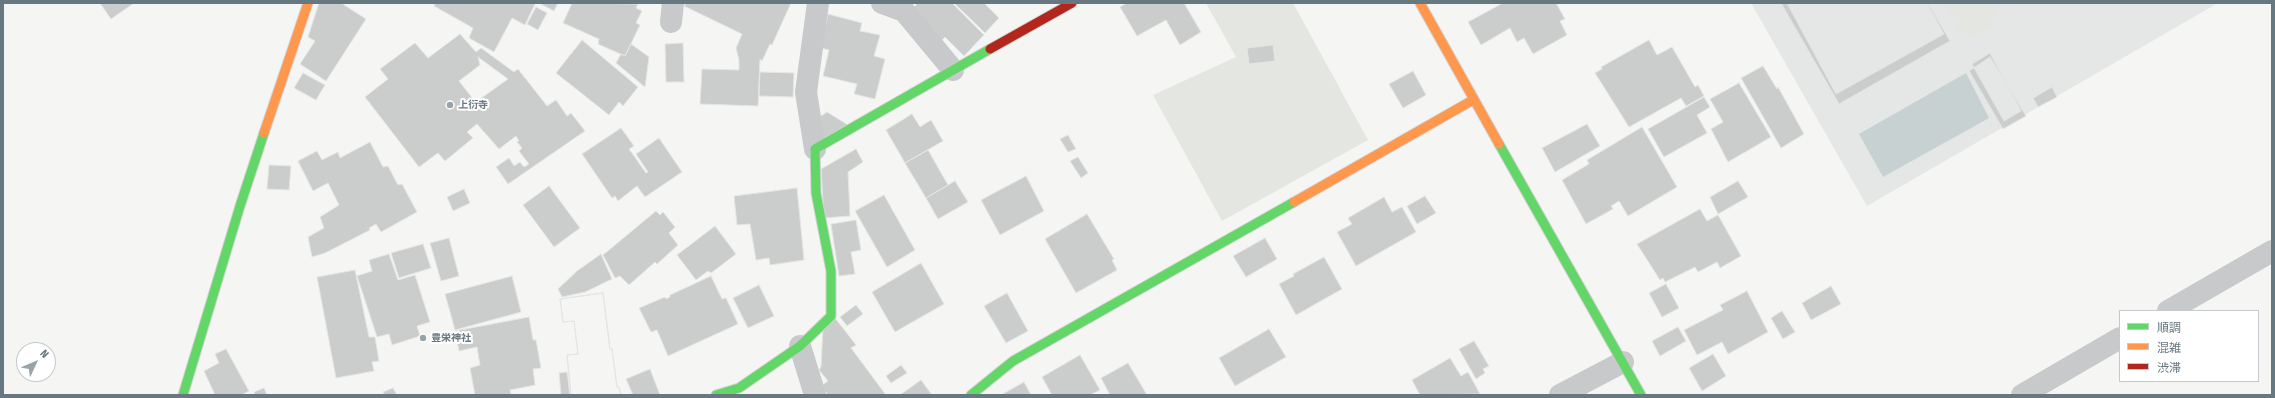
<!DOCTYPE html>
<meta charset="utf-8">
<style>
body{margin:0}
#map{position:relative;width:2275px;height:398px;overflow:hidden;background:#f5f5f4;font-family:"Fira Sans Condensed","Noto Sans JP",sans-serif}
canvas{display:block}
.frame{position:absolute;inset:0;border:4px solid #687881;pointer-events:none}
.legend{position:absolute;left:2119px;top:310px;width:140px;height:72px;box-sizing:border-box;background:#fff;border:1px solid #c3c9cd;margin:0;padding:5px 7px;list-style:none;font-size:12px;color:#687881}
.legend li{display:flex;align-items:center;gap:8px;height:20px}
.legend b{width:20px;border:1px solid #c3c9cd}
.north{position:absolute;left:16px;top:342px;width:40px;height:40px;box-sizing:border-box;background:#fff;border:1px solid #c3c9cd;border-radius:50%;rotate:46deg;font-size:11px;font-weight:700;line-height:16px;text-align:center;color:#687881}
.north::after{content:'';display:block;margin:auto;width:14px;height:18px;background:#99a4a9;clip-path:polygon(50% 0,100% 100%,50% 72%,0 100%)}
</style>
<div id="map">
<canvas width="2275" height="398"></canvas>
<div class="frame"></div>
<ul class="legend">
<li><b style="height:5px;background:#63d668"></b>順調</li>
<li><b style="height:5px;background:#ff974d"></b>混雑</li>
<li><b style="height:5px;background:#b3261e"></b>渋滞</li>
</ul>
<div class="north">N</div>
</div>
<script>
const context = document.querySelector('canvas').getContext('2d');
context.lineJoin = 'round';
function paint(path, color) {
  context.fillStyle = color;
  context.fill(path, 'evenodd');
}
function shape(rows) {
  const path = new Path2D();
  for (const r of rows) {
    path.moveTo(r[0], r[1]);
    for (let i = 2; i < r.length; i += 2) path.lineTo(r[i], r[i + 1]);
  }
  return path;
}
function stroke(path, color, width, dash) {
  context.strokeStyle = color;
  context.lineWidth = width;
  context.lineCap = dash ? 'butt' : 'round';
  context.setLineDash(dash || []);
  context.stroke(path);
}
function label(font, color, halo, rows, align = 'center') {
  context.font = font + ' "Fira Sans Condensed","Noto Sans JP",sans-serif';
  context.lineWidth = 4;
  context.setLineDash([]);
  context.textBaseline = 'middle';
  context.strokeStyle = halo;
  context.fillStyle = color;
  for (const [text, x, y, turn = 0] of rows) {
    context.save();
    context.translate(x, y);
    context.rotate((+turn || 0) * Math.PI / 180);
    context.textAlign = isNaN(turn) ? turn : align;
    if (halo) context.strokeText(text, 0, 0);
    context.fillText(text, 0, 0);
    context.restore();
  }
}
paint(shape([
 [1751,3,2218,3,1867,206]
]), '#e5e6e6');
paint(shape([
 [1206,3,1293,3,1368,140,1222,221,1153,95,1236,57],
 [1944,3,1998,3,1994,10,1992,27,1965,40]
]), '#e4e6e1');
paint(shape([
 [1966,73,1989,118,1883,177,1859,134]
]), '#c8d1d2');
const building = shape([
 [100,3,134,3,111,19,100,3],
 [319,3,341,3,366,19,326,81,300,64,315,41,308,37,319,3],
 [435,3,533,3,535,4,525,25,512,18,494,52,469,38,473,28,434,6,435,3],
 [539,3,558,3,554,11,539,3],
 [572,3,638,4,636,8,642,11,636,23,640,25,625,56,598,44,599,39,563,23,572,3],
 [686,3,791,3,772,45,770,44,762,61,760,59,758,106,700,104,702,69,739,70,739,60,736,48,742,34,684,6,686,3],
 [918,3,952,3,984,35,964,56,945,37,937,45,906,15,918,3],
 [954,3,984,3,999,18,985,33,954,3],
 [1127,3,1184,3,1201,32,1180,45,1166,20,1137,36,1120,7,1127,3],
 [1503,3,1556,3,1565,19,1560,21,1567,35,1533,54,1524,38,1517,42,1510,28,1481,45,1468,22,1503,3],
 [1781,3,1928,3,1950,41,1839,104,1781,3],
 [1787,3,1927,3,1944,34,1836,94,1787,3],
 [536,7,547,13,538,30,527,24,536,7],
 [828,14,862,23,860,31,880,35,874,56,885,59,875,99,854,94,857,84,823,76,829,50,821,48,828,14],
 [460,34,476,52,481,48,514,72,518,69,547,106,556,100,567,116,571,113,585,131,508,184,496,167,509,158,514,166,520,162,524,167,529,164,519,151,522,148,517,142,519,141,516,136,499,149,477,124,467,132,473,138,445,161,438,153,419,167,365,97,388,79,380,69,415,43,428,58,460,34],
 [478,57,508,79,480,99,485,105,480,108,459,81,480,65,478,57],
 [582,40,638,87,623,106,619,102,609,115,556,73,582,40],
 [1649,40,1657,55,1672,47,1695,87,1698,85,1704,96,1686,106,1681,98,1629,127,1595,73,1602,69,1601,67,1649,40],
 [683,43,684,82,666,82,665,44,683,43],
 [631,44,649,57,645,87,616,63,621,54,625,56,631,44],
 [1273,45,1275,61,1249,64,1247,48,1273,45],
 [1990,53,2021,111,2004,121,1972,64,1990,53],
 [1990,57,2026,116,2003,129,1969,71,1990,57],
 [1763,66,1777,89,1778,87,1804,134,1781,148,1741,78,1763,66],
 [1413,71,1426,95,1403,108,1389,84,1413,71],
 [760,72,794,73,793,97,759,96,760,72],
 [303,73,325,85,316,100,294,88,303,73],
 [1739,83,1771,137,1728,162,1711,129,1723,122,1710,99,1739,83],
 [2052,87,2057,97,2038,107,2033,98,2052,87],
 [1704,97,1710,107,1697,115,1707,133,1664,157,1648,129,1704,97],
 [827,112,848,125,824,139,815,120,827,112],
 [912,114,920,127,931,120,943,141,905,163,886,130,912,114],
 [1587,124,1600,146,1555,172,1542,148,1587,124],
 [1642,127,1677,187,1628,216,1619,201,1611,206,1613,209,1586,224,1562,180,1589,164,1587,160,1642,127],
 [621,128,634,146,629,149,646,173,648,172,636,154,659,138,682,172,645,197,637,186,618,201,615,196,612,198,582,154,621,128],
 [1068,135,1076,149,1068,152,1060,139,1068,135],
 [370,142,383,167,388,166,398,185,402,184,417,212,381,232,376,224,369,228,370,230,325,253,312,257,308,237,324,228,320,217,339,205,328,183,313,191,298,161,317,151,322,160,338,152,340,158,370,142],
 [856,149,863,162,848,172,850,216,824,218,821,169,856,149],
 [928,150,948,185,926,198,905,163,928,150],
 [1078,157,1088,173,1081,178,1070,161,1078,157],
 [269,165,291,166,289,190,267,189,269,165],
 [1026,176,1044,211,1000,235,981,200,1026,176],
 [955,181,968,202,938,219,926,198,955,181],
 [1738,181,1748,197,1718,214,1710,197,1738,181],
 [549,186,580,228,554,247,523,205,549,186],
 [797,188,804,260,770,265,769,258,756,260,750,224,737,225,734,196,797,188],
 [464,189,470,203,453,211,447,197,464,189],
 [884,195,915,250,887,267,855,211,884,195],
 [1425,196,1436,213,1417,224,1407,206,1425,196],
 [1384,197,1392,212,1402,207,1416,232,1356,266,1337,232,1352,224,1348,218,1384,197],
 [1700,209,1707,221,1718,215,1741,256,1720,268,1717,262,1698,272,1695,267,1665,282,1663,278,1660,280,1637,244,1700,209],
 [656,211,660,215,663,212,675,227,669,233,678,245,657,264,655,262,629,285,620,276,615,278,603,255,656,211],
 [1087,214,1114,259,1112,260,1117,270,1076,293,1045,239,1087,214],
 [856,220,861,250,851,252,855,274,839,276,831,224,856,220],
 [715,226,736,254,711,273,708,271,696,280,677,255,715,226],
 [449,238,459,276,441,281,430,243,449,238],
 [1265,238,1277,259,1246,277,1233,256,1265,238],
 [423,244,431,268,399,278,391,253,423,244],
 [389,254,398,280,415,275,430,322,417,326,420,336,392,345,389,334,377,337,357,276,372,271,369,260,389,254],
 [601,254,612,279,585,292,562,297,558,289,577,271,601,254],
 [1324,257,1342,289,1296,315,1279,284,1294,276,1293,274,1324,257],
 [921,263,944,304,895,332,872,292,921,263],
 [355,270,369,337,375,337,379,361,372,362,374,371,336,378,317,277,355,270],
 [512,276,521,312,455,330,445,294,512,276],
 [711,276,722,299,726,298,738,324,668,356,657,330,651,332,639,308,665,297,666,299,670,297,670,295,711,276],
 [1666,284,1679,308,1662,317,1649,293,1666,284],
 [759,285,774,316,748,328,733,298,759,285],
 [1831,286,1841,304,1811,320,1802,303,1831,286],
 [1747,291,1768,332,1728,354,1722,342,1697,355,1684,330,1723,310,1720,305,1747,291],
 [603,293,610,349,612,349,617,387,619,387,621,395,571,395,567,355,578,354,574,321,563,322,560,299,603,293],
 [603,293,610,349,612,349,617,387,619,387,621,395,571,395,567,355,578,354,574,321,563,322,560,299,603,293],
 [1007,293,1028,331,1006,343,984,306,1007,293],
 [856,305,863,314,847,326,840,317,856,305],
 [1782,311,1795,332,1783,339,1771,318,1782,311],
 [529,317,533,340,536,340,541,368,533,369,535,385,510,390,511,395,475,395,470,368,480,365,477,347,459,351,455,331,529,317],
 [835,318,856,345,851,348,886,395,828,395,821,386,828,381,819,370,821,367,823,327,835,318],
 [1678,327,1686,341,1660,356,1652,341,1678,327],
 [1269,329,1286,357,1235,386,1219,358,1269,329],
 [1474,341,1489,366,1483,369,1485,373,1476,379,1459,349,1474,341],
 [226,349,249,391,241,395,215,395,204,371,219,363,215,354,226,349],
 [1713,354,1726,376,1702,391,1689,368,1713,354],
 [1080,355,1100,390,1090,395,1052,395,1042,377,1080,355],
 [1450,358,1461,376,1468,372,1480,394,1420,395,1412,380,1450,358],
 [1128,363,1147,395,1110,395,1101,378,1128,363],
 [901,365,907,373,891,383,886,376,901,365],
 [650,369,660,395,633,395,626,379,650,369],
 [567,372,570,395,561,395,559,373,567,372],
 [921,380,932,395,900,395,921,380],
 [1024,382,1031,395,1001,395,1024,382],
 [264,388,267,395,255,395,254,392,264,388],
 [393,388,397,395,385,395,383,392,393,388]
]);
paint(building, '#cbcdcd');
stroke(building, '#e4e4e4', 1);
const fast = shape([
 [1499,144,1641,395],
 [183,395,240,206,264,133],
 [716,395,739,388,800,346,831,316,831,271,816,193,815,149,990,49],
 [971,395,1013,361,1294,202]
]);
const slow = shape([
 [1420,3,1499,144],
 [264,133,308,3],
 [1294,202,1473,100]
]);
const jam = shape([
 [990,49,1072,3]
]);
stroke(fast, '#d1d2d2', 11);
stroke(slow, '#d1d2d2', 11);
stroke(jam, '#d1d2d2', 11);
stroke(shape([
 [882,3,904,11,953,70],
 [671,22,673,3],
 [815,149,806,92,818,3],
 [2168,311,2272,251],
 [800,346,815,395],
 [1560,395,1623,362],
 [2022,395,2120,338]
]), '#c7c9ca', 22);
stroke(fast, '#63d668', 9);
stroke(slow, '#ff974d', 9);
stroke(jam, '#b3261e', 9);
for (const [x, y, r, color] of [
 [450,105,4,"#99a4a9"],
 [423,338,4,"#99a4a9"]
]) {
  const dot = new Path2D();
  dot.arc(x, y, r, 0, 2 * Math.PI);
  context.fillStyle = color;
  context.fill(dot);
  stroke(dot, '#fff', 1.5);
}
label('bold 10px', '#687881', '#fff', [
 ["上衍寺",458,105],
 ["豊栄神社",431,338]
], 'left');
</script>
